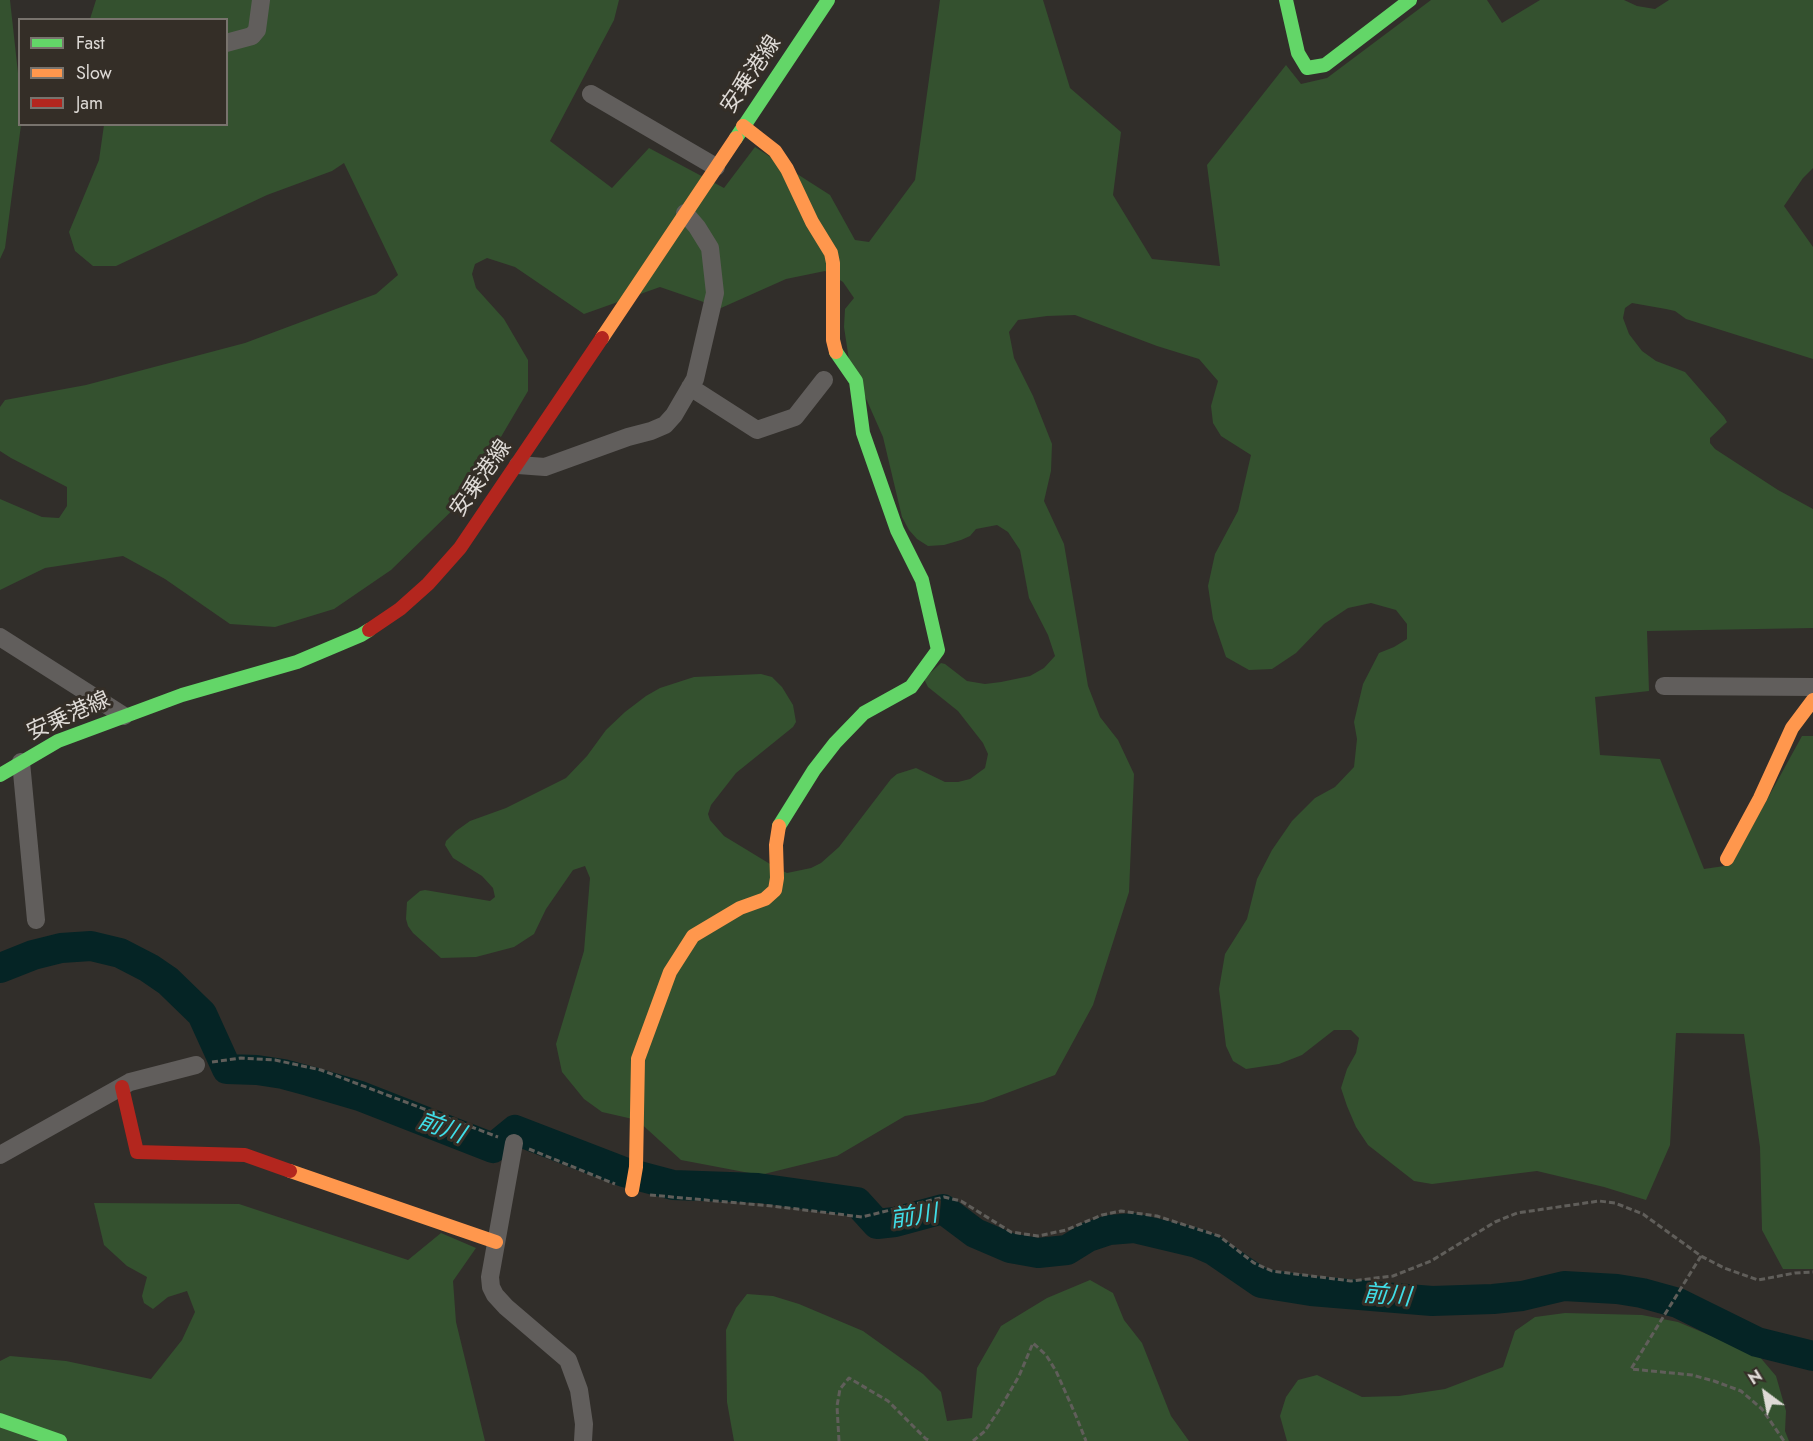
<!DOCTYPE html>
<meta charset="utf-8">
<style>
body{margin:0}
#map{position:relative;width:1813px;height:1441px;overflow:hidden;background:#312e2a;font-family:Jost,sans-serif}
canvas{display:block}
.legend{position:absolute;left:18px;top:18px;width:210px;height:108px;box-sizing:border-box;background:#342e27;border:2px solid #78736d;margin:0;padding:8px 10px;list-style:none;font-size:18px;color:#dedad6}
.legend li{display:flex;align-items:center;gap:12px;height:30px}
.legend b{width:30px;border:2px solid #78736d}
.north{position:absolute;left:1735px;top:1363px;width:60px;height:60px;-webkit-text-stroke:4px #342e27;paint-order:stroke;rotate:328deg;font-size:16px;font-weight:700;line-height:24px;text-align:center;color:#dedad6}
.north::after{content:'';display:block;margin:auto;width:21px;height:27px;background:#dedad6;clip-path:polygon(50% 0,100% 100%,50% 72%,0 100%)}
</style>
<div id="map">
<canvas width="1813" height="1441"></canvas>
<ul class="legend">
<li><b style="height:8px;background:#63d668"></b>Fast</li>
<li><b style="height:8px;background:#ff974d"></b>Slow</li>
<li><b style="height:8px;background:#b3261e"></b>Jam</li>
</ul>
<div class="north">N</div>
</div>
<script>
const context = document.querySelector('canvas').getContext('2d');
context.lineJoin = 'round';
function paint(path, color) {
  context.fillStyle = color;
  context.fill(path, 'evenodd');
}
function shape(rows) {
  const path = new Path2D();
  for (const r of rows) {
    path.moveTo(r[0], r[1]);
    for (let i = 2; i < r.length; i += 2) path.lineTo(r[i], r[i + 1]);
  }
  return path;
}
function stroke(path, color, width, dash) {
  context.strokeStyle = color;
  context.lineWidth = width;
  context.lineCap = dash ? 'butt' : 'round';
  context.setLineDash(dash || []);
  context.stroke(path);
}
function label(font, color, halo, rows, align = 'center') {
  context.font = font + ' Jost,"Noto Sans JP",sans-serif';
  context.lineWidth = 6;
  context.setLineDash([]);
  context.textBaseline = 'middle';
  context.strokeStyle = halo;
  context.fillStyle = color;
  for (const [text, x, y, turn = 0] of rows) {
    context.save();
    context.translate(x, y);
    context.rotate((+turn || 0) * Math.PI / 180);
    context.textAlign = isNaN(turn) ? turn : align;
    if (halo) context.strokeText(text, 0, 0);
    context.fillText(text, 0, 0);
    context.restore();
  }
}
paint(shape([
 [0,0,10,0,19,82,20,124,21,125,5,248,0,259],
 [96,0,619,0,614,20,550,141,612,188,649,148,724,188,755,147,830,195,855,240,869,242,915,180,940,0,1043,0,1070,88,1121,132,1113,195,1152,259,1220,266,1207,165,1286,65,1301,84,1327,78,1431,0,1487,0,1502,23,1540,0,1624,0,1637,6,1655,9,1669,0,1813,0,1813,168,1803,178,1784,206,1813,247,1813,359,1686,319,1675,311,1666,309,1632,303,1625,308,1623,318,1629,334,1642,351,1656,361,1685,372,1724,417,1727,422,1710,438,1710,443,1715,449,1778,490,1813,509,1813,628,1647,631,1649,691,1595,697,1600,755,1660,759,1704,869,1731,865,1802,736,1813,736,1813,1269,1783,1269,1762,1230,1760,1147,1744,1034,1676,1033,1670,1145,1646,1200,1604,1187,1537,1171,1432,1184,1414,1181,1368,1145,1356,1127,1347,1106,1341,1088,1347,1069,1356,1053,1359,1038,1351,1030,1334,1030,1302,1055,1279,1064,1246,1069,1233,1061,1226,1046,1219,989,1225,954,1247,919,1257,879,1272,850,1292,821,1315,798,1335,787,1354,767,1357,739,1354,722,1363,684,1379,653,1394,647,1407,639,1407,624,1396,610,1371,603,1348,608,1324,624,1296,653,1272,669,1249,670,1226,657,1213,619,1208,586,1215,554,1238,511,1251,455,1221,436,1213,423,1211,406,1218,381,1199,359,1157,346,1075,315,1047,316,1018,320,1009,332,1014,358,1033,396,1052,444,1051,471,1044,501,1064,544,1088,686,1100,717,1118,740,1134,774,1129,892,1093,1005,1055,1075,983,1102,905,1116,837,1156,760,1175,681,1160,637,1120,602,1112,584,1099,562,1072,556,1044,584,951,590,878,585,866,573,870,546,909,534,934,514,947,476,957,441,958,413,933,408,926,406,919,407,902,420,891,425,890,490,901,495,897,493,888,482,876,453,858,445,845,446,841,456,831,470,821,506,808,566,778,587,756,606,730,625,712,646,696,660,688,694,677,761,674,772,677,782,687,793,705,796,722,793,727,736,773,711,805,708,814,710,820,724,836,775,867,787,873,811,868,821,863,839,847,891,779,897,774,916,768,945,782,958,782,970,779,985,768,988,754,983,743,958,711,928,687,924,679,941,663,945,664,967,681,985,684,1001,682,1030,676,1044,668,1055,656,1048,635,1029,598,1020,550,1008,532,997,525,976,529,970,536,961,540,944,545,928,546,917,539,909,530,902,517,883,437,849,360,844,327,845,309,854,298,843,282,825,271,786,279,721,308,660,287,584,314,515,267,487,258,475,264,472,274,476,288,504,319,528,360,528,391,465,498,391,570,334,609,275,627,230,624,165,579,123,556,45,568,0,590,0,499,42,517,59,518,67,506,67,487,11,458,0,451,0,407,5,400,86,385,245,343,376,294,398,275,344,163,332,171,267,195,116,266,93,266,75,251,69,232,99,160,104,125,226,124,226,20,90,19],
 [94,1203,239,1204,408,1260,441,1233,476,1248,453,1281,456,1322,485,1441,0,1441,0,1361,10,1356,66,1361,151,1379,182,1340,195,1312,187,1291,168,1297,153,1309,144,1303,142,1296,147,1277,127,1266,104,1245],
 [1090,1280,1113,1293,1124,1320,1142,1343,1171,1416,1189,1441,734,1441,727,1402,726,1330,736,1308,747,1294,773,1296,799,1304,863,1331,923,1374,941,1392,947,1421,972,1418,977,1368,1001,1326,1047,1298],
 [1565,1313,1642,1315,1678,1322,1759,1356,1776,1376,1786,1411,1785,1431,1789,1441,1287,1441,1280,1416,1286,1397,1298,1380,1317,1375,1362,1397,1399,1396,1445,1389,1503,1367,1515,1331,1535,1317]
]), '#34512f');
stroke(shape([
 [0,968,33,955,61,948,91,946,120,953,149,968,168,981,202,1014,227,1069,257,1070,283,1074,309,1081,360,1096,493,1148,515,1130,624,1172,673,1185,758,1188,857,1202,877,1224,895,1222,943,1209,975,1233,1010,1248,1038,1253,1067,1250,1088,1237,1109,1230,1134,1228,1197,1243,1213,1250,1261,1283,1311,1291,1432,1301,1493,1299,1522,1296,1564,1286,1617,1289,1642,1293,1678,1303,1757,1342,1813,1356]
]), '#052425', 30);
stroke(shape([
 [212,1062,241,1058,275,1060,321,1070,498,1137],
 [529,1149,615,1184],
 [650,1195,772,1206,862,1217,944,1197,961,1201,1011,1232,1038,1236,1066,1230,1102,1215,1121,1211,1157,1216,1219,1236,1254,1263,1272,1271,1351,1281,1393,1276,1431,1261,1495,1222,1517,1213,1599,1201,1615,1203,1643,1214,1701,1256,1724,1268,1758,1280,1795,1273,1813,1272],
 [1701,1256,1631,1369,1692,1375,1714,1381,1741,1391,1762,1409,1784,1441],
 [839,1441,837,1406,840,1389,849,1378,888,1401,926,1439,931,1441],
 [973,1441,985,1431,999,1410,1019,1376,1033,1343,1046,1355,1056,1371,1076,1416,1086,1441]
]), '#605e5a', 3, [6, 3]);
stroke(shape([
 [226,43,252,36,257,30,261,0],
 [591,94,716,167],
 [690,387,757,430,795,417,824,380],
 [518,465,545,467,628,437,651,431,665,425,674,415,695,379,715,293,710,248,697,227,685,213],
 [0,637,124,716],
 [1664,686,1813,687],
 [21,762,36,920],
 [514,1143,490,1277,491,1287,495,1295,506,1307,568,1360,579,1390,584,1424,583,1441],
 [0,1155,130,1082,196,1065]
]), '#615e5c', 18);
stroke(shape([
 [1286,0,1298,53,1307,68,1325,65,1410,0],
 [736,138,828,0],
 [0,775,58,741,182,695,297,662,361,635,369,630],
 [779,826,814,770,835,743,864,713,911,687,938,650,922,580,897,530,863,433,856,381,836,352],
 [0,1420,60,1441]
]), '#63d668', 14);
stroke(shape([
 [743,126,775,151,787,169,812,222,831,253,833,263,833,340,836,352],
 [602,338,736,138],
 [1727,859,1760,798,1792,728,1813,700],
 [290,1171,496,1242],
 [632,1190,636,1167,638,1059,670,972,693,936,740,908,765,899,775,890,777,878,776,845,779,826]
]), '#ff974d', 14);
stroke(shape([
 [369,630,400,609,428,584,460,548,602,338],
 [122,1087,137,1152,245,1155,290,1171]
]), '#b3261e', 14);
label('22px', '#dedad6', '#342e27', [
 ["安乗港線",752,75,-56],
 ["安乗港線",482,479,-55],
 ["安乗港線",69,717,-24]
]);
label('italic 24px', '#40dde7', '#342e27', [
 ["前川",441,1129,20],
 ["前川",914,1218,-8],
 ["前川",1387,1297,5]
]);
</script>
